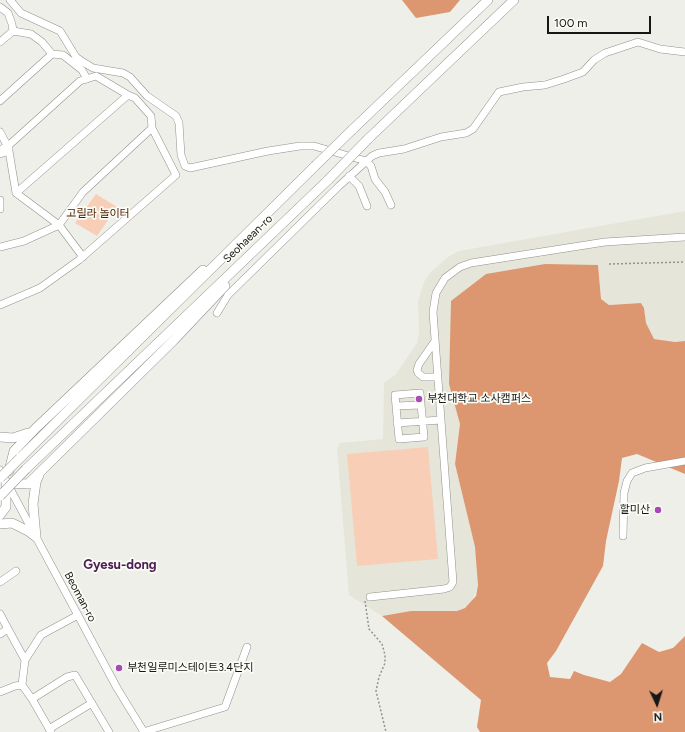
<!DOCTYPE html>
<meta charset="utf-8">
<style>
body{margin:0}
#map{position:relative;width:685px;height:732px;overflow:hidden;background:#efefea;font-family:Figtree,sans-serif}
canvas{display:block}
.north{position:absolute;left:637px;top:684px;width:40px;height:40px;-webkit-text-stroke:3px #fcfcf7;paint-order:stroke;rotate:176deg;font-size:11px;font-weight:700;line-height:16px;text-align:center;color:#161615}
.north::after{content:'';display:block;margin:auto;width:14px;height:18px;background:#161615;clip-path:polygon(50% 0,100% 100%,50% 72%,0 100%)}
.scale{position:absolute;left:547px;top:16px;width:104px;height:18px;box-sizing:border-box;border:2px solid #161615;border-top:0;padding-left:5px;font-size:12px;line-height:14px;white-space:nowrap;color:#161615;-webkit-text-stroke:3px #fcfcf7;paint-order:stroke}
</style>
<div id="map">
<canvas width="685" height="732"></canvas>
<div class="north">N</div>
<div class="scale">100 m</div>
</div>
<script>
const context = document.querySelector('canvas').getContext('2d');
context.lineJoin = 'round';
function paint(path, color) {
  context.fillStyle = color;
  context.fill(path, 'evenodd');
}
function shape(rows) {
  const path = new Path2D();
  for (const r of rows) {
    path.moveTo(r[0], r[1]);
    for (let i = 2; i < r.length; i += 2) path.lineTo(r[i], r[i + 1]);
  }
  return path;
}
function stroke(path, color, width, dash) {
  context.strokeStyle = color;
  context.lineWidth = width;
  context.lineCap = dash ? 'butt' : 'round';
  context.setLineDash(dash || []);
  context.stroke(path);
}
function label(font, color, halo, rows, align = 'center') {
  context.font = font + ' Figtree,"Noto Sans KR",sans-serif';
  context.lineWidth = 3.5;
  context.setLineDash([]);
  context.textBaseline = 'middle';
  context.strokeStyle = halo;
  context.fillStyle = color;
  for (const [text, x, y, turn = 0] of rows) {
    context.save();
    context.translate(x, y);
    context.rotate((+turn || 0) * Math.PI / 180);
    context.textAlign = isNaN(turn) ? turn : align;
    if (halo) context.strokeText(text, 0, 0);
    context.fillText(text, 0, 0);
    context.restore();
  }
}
paint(shape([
 [685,211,685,341,675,342,654,339,646,323,644,308,641,303,609,305,601,299,598,265,459,414,460,424,455,464,475,547,478,571,478,585,472,602,465,608,457,611,411,611,382,616,349,595,337,449,340,443,383,439,384,383,396,374,417,343,419,333,418,301,424,282,430,273,448,257,459,251]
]), '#e5e6d9');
paint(shape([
 [96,194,117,207,97,236,75,223],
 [428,447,438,559,357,566,347,454]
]), '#f9ceb7');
paint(shape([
 [402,0,460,0,450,12,416,18],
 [545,264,598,265,601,299,609,305,641,303,644,308,646,323,654,339,675,342,685,341,685,474,637,454,622,458,619,481,606,541,603,566,556,651,547,663,550,677,570,679,574,671,584,675,610,682,621,674,642,643,659,652,673,648,685,636,685,732,480,732,477,727,481,700,382,616,411,611,457,611,465,608,476,596,478,585,475,547,455,464,460,424,449,384,451,301,486,274]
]), '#dc9770');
const minor = shape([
 [10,0,21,13,60,31,76,57,83,62,93,68,123,73,130,77,147,96,176,116,179,123,181,155,185,166,190,168,268,151,300,146,314,146,366,161,371,166,375,179,385,192,391,205],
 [0,7,8,13,12,24,13,31],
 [0,42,13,31,31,34,42,42,52,54,0,101],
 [52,54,63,55,82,70,87,79],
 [128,95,135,98,151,116,152,128],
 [0,132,9,149],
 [0,150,8,146,80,81,96,76,128,95,16,193],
 [0,154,9,151,16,193,59,225,83,257],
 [349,176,359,186,367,206],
 [0,200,0,209],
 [0,247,24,241,59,225,83,192,152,128,176,175,79,260,40,288,0,305],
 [217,313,228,295,339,186,372,156,379,153,404,149,441,137,466,133,473,129,499,92,523,87,545,85,564,79,583,72,594,60,605,53,638,42,660,49,685,52],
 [435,341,419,364,417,370,418,373,423,377,437,377],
 [420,393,424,437,399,439,395,395,420,393],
 [396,406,421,405],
 [397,423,441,420],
 [0,470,117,688,144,732],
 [623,536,624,493,627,481,632,473,645,468,685,461],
 [0,582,16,571],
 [370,597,444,589,450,587,453,582,433,312,436,293,445,278,460,267,471,263,605,242,685,237],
 [0,614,8,629,0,634],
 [8,629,25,660],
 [22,685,25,660,41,635,78,615],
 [0,692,15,686,22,685,32,699,67,677,75,675,109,732],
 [32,699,51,732],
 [49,729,92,703],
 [143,732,225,707,247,647]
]);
const major = shape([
 [352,130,488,0],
 [368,139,514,0],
 [0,437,13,438,28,433],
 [20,458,315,166],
 [26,469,328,180],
 [9,471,14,451,36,428,203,270],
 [0,515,6,507,6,483,28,484,174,340,225,286],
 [0,524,12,523,28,531,36,537],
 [36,537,33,504,36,482,39,475]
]);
stroke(minor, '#90918c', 8);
stroke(major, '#90918c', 10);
stroke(shape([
 [609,264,685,262],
 [365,601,369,629,382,644,385,655,385,663,379,677,376,691,386,732]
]), '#939390', 1.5, [2, 2]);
stroke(minor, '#fff', 7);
stroke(major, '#fff', 9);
const majorBridge = shape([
 [315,166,352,130],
 [328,180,368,139],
 [0,478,20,458],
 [0,496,26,469]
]);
stroke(majorBridge, '#90918c', 10, []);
stroke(majorBridge, '#fff', 9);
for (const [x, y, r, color] of [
 [419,399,4,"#a64ab5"],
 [658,510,4,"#a64ab5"],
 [119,668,4,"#a64ab5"]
]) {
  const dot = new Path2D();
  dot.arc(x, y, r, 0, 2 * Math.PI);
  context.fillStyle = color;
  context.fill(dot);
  stroke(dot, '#fcfcf7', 1.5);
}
label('11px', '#502306', '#fcfcf7', [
 ["고릴라 놀이터",98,214]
]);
label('11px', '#161615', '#fcfcf7', [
 ["Seohaean-ro",248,239,-44],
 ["Beoman-ro",80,597,62]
]);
label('11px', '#161615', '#fcfcf7', [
 ["부천대학교 소사캠퍼스",427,399],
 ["할미산",650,510,"right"],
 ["부천일루미스테이트3.4단지",127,668]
], 'left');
label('bold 13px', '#4a1e51', '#fcfcf7', [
 ["Gyesu-dong",120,565]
]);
</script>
